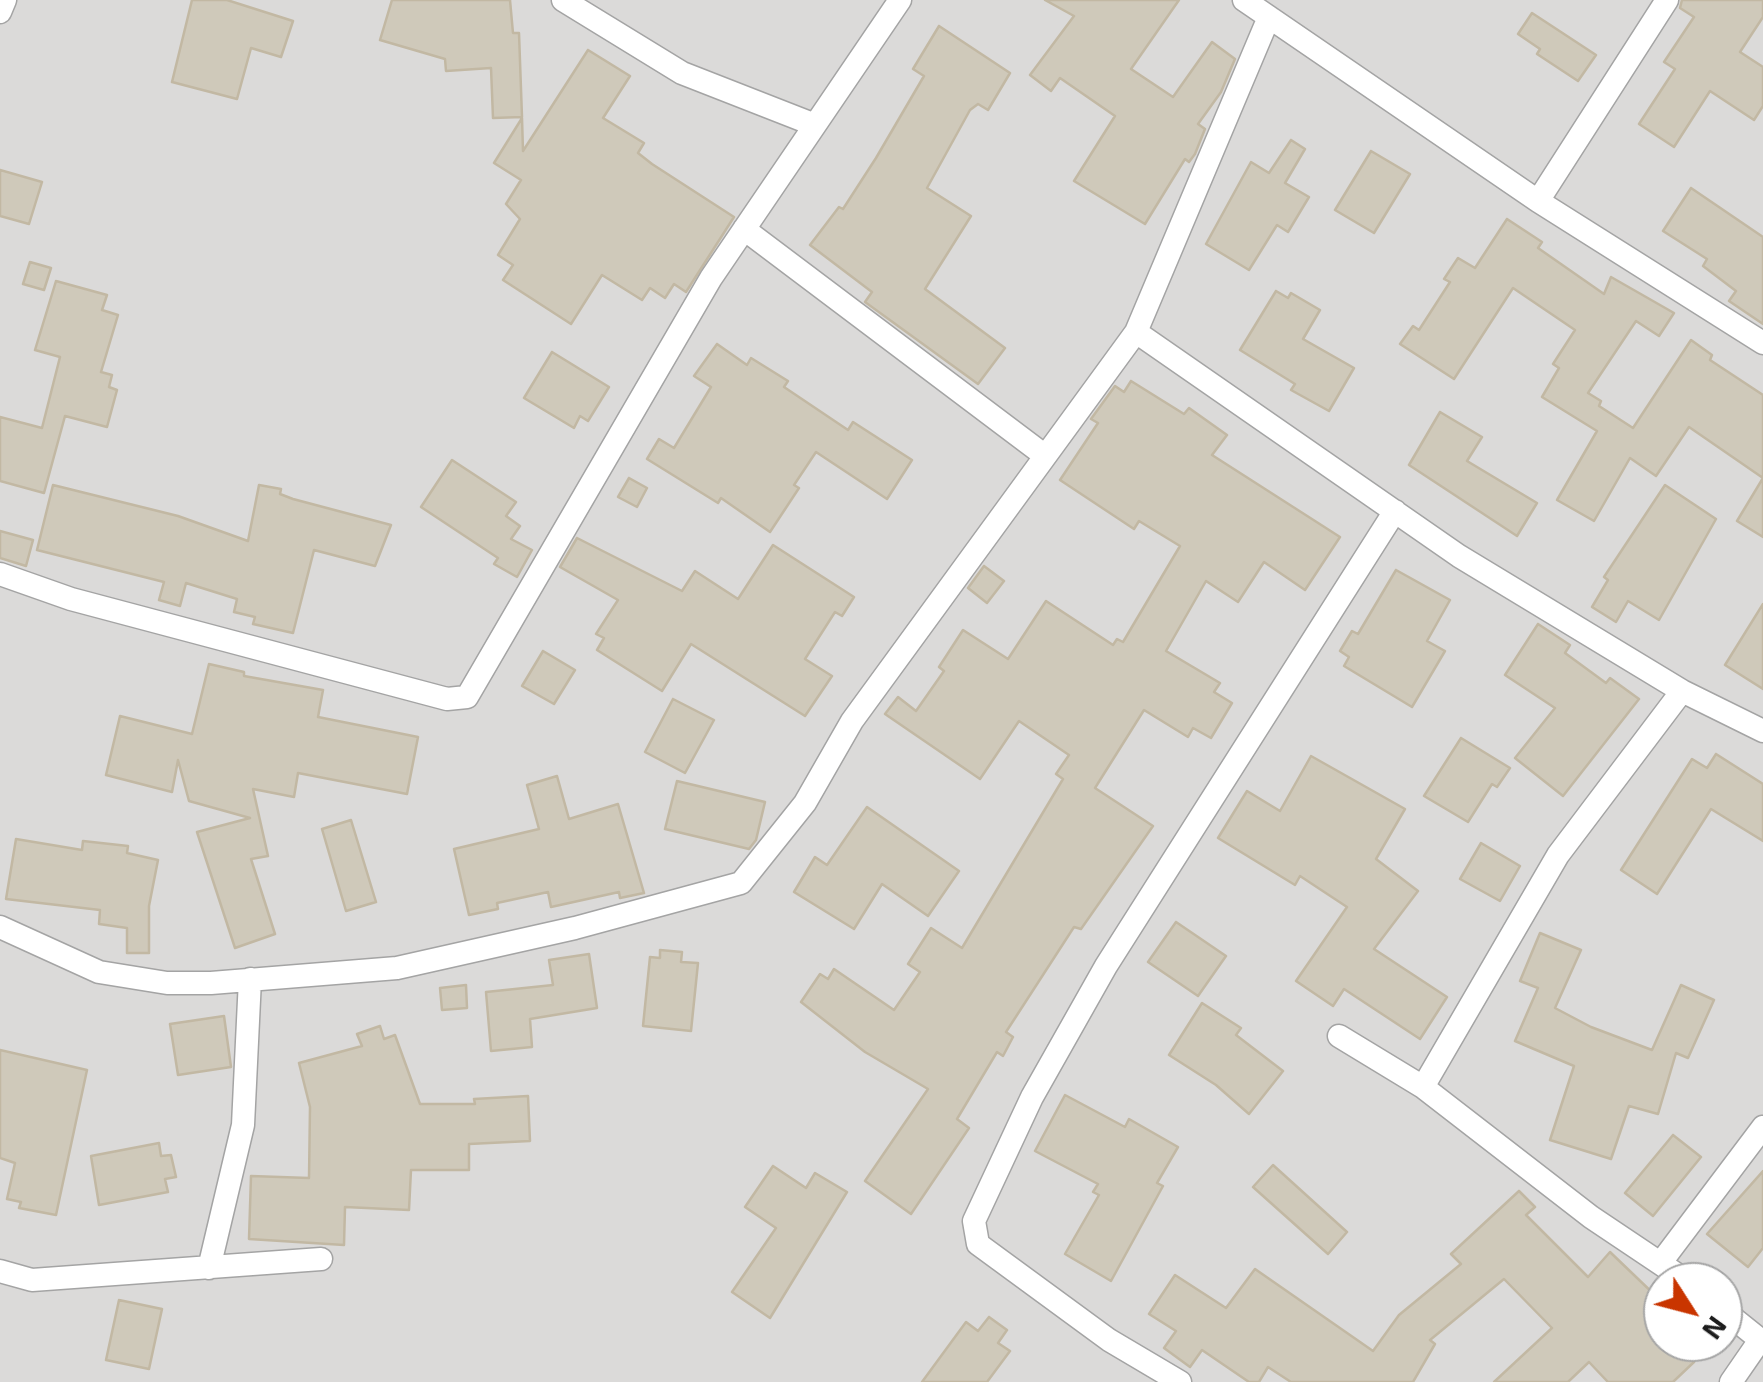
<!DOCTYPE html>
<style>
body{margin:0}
#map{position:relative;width:1763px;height:1382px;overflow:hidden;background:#efeee1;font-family:"Exo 2",sans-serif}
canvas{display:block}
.north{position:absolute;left:1643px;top:1262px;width:100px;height:100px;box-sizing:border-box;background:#fff;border:2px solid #a5a5a5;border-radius:50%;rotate:126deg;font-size:28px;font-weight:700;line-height:40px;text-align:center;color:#1d1d1d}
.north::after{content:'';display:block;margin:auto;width:35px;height:45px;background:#c93500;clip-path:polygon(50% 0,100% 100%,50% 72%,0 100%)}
</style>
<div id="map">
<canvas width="1763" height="1382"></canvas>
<div class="north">N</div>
</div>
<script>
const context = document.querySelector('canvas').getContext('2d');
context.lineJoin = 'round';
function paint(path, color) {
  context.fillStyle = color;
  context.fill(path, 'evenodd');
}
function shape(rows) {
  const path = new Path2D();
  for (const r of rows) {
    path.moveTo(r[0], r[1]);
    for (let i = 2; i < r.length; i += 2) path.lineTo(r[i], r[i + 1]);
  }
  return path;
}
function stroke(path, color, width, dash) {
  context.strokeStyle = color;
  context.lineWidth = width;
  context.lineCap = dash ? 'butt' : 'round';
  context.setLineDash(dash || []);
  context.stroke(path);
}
paint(shape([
 [0,0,1763,0,1763,1382,0,1382],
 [1663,1282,1723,1282,1723,1342,1663,1342]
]), '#dbdad9');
const building = shape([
 [192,0,227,0,293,21,281,57,251,48,237,99,172,82,192,0],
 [392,0,510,0,513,33,519,33,522,117,493,118,491,68,446,71,445,59,380,40,392,0],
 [1045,0,1179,0,1131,69,1173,97,1212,42,1235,59,1221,92,1198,124,1205,129,1195,154,1189,162,1185,159,1145,224,1074,181,1115,116,1060,78,1051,91,1030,75,1074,16,1045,0],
 [1682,0,1763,0,1763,17,1740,52,1763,67,1763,106,1754,120,1710,91,1674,147,1639,124,1675,69,1664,62,1694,17,1680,8,1682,0],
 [1532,13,1596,55,1578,81,1537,54,1540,49,1518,34,1532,13],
 [939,26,1010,73,988,110,978,104,970,110,927,188,971,216,925,289,1005,348,978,384,865,302,872,292,810,245,839,207,843,209,876,158,924,76,913,69,939,26],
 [588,50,630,76,603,118,644,143,638,153,652,164,734,217,686,292,674,284,665,298,650,288,642,300,602,275,571,324,503,280,513,265,498,255,520,219,506,204,521,180,494,163,522,118,523,151,588,50],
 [1291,140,1305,149,1285,183,1309,197,1288,232,1277,225,1249,270,1206,244,1251,162,1269,173,1291,140],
 [1371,151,1410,174,1374,233,1335,210,1371,151],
 [0,170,42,182,29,224,0,216,0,170],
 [1691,188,1763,237,1763,324,1729,301,1736,291,1703,266,1707,259,1663,231,1691,188],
 [1507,219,1542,242,1538,248,1604,294,1611,277,1674,313,1659,336,1636,321,1588,393,1601,401,1599,406,1633,428,1691,340,1712,355,1710,360,1763,395,1763,537,1737,521,1763,478,1689,427,1656,476,1630,458,1594,521,1557,500,1597,431,1542,397,1559,368,1553,364,1575,330,1513,288,1454,379,1400,344,1413,326,1419,330,1450,282,1444,279,1458,258,1475,268,1507,219],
 [30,262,51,268,44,290,23,284,30,262],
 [56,281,107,295,102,310,118,315,101,372,112,375,109,387,117,390,107,427,65,416,44,493,0,481,0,417,42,428,60,357,35,350,56,281],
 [1276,291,1288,298,1291,293,1320,310,1303,339,1354,368,1329,411,1291,390,1295,384,1240,350,1276,291],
 [717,344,747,365,751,358,788,381,784,387,848,430,853,422,912,460,887,499,816,452,794,485,799,488,770,532,721,498,718,503,647,459,659,439,674,448,711,387,694,376,717,344],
 [552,352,609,387,588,421,580,416,574,428,524,398,552,352],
 [1131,381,1184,414,1189,408,1227,435,1212,455,1340,537,1305,590,1264,562,1238,602,1206,581,1166,651,1220,683,1214,692,1232,703,1211,738,1193,728,1188,737,1144,710,1095,788,1153,826,1081,929,1074,927,1006,1032,1013,1037,1003,1056,997,1052,957,1119,969,1128,911,1214,865,1181,928,1089,865,1052,801,1002,820,974,828,979,834,969,894,1010,920,972,908,964,931,928,962,948,1063,779,1056,774,1069,755,1019,721,980,779,885,714,898,697,916,711,944,671,939,667,963,630,1008,659,1046,601,1113,645,1117,639,1123,642,1180,546,1139,521,1134,529,1060,480,1098,423,1091,419,1115,386,1124,392,1131,381],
 [1440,412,1482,437,1467,461,1537,503,1517,536,1409,465,1440,412],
 [452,460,516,502,506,516,520,526,511,539,532,550,517,577,494,564,498,558,421,507,452,460],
 [629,478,647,488,637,507,618,497,629,478],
 [53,485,178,516,248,541,259,485,281,489,280,494,293,499,391,525,375,566,314,550,293,633,253,624,255,617,234,612,237,599,186,583,180,606,159,600,164,582,37,550,53,485],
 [1665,485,1716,519,1659,620,1628,601,1616,622,1592,607,1608,580,1604,577,1665,485],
 [0,531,33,540,26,566,0,558,0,531],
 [577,538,682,591,695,571,738,599,773,545,854,597,842,616,835,612,805,659,832,676,805,716,691,644,662,691,597,650,604,638,596,634,618,600,560,567,577,538],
 [984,566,1004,581,987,603,968,588,984,566],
 [1396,570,1450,600,1427,641,1445,651,1412,707,1344,666,1349,657,1340,651,1352,631,1358,634,1396,570],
 [1763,604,1763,689,1725,665,1763,604],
 [1538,624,1570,645,1565,653,1606,683,1610,678,1639,699,1563,796,1515,758,1555,708,1505,675,1538,624],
 [543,651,575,670,554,704,522,686,543,651],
 [209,664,244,672,244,676,323,690,318,717,418,737,407,794,298,773,294,797,253,789,268,856,251,859,275,934,235,948,197,832,250,818,189,801,178,760,172,792,106,775,120,716,192,734,209,664],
 [673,699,714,720,685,773,645,752,673,699],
 [1461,738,1510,768,1497,787,1492,784,1468,822,1424,796,1461,738],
 [1716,754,1763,784,1763,841,1711,809,1657,894,1621,870,1692,759,1707,768,1716,754],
 [1311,756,1405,809,1376,859,1418,891,1374,949,1447,997,1420,1039,1344,989,1333,1006,1296,981,1347,907,1300,876,1295,885,1218,838,1247,791,1280,811,1311,756],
 [557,776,569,819,618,804,644,893,620,898,619,892,551,907,548,892,497,903,498,909,469,915,454,849,539,829,527,785,557,776],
 [677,781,765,802,756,840,749,849,665,829,677,781],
 [867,807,959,871,928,916,882,884,854,929,794,892,815,857,827,865,867,807],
 [351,820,376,902,346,911,322,829,351,820],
 [16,839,82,850,83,841,128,846,127,853,158,860,149,906,149,953,127,953,127,928,99,924,100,910,6,899,16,839],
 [1481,843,1520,866,1500,901,1460,879,1481,843],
 [1176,922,1226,956,1198,996,1148,962,1176,922],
 [1540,933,1581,950,1555,1008,1591,1027,1652,1050,1681,985,1714,1000,1688,1058,1676,1053,1658,1114,1629,1106,1611,1159,1550,1140,1574,1066,1515,1041,1538,988,1520,981,1540,933],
 [660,950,682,952,681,962,698,963,691,1031,643,1026,650,957,660,958,660,950],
 [589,954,597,1008,530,1019,532,1047,491,1051,486,992,553,985,549,960,589,954],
 [466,985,467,1008,442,1010,440,988,466,985],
 [1202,1003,1241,1028,1236,1035,1283,1071,1249,1114,1216,1085,1169,1055,1202,1003],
 [224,1016,231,1067,178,1075,170,1024,224,1016],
 [380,1026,384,1039,395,1035,420,1104,475,1104,474,1099,528,1096,530,1141,469,1144,469,1170,411,1170,409,1210,345,1207,344,1245,249,1239,251,1176,309,1178,310,1107,299,1063,362,1046,357,1034,380,1026],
 [0,1050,87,1070,56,1215,19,1208,21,1202,7,1199,15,1163,0,1158,0,1050],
 [1065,1095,1125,1127,1129,1119,1178,1147,1157,1183,1163,1186,1111,1281,1065,1254,1099,1195,1093,1192,1098,1184,1035,1151,1065,1095],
 [1673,1135,1701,1157,1653,1216,1625,1193,1673,1135],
 [159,1143,161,1156,171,1155,176,1177,165,1179,168,1192,99,1205,91,1156,159,1143],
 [1273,1165,1347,1232,1328,1254,1253,1187,1273,1165],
 [773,1166,806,1188,815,1173,847,1192,770,1318,732,1292,776,1228,745,1207,773,1166],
 [1763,1171,1763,1248,1748,1267,1707,1234,1763,1171],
 [1519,1191,1535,1207,1526,1215,1588,1277,1610,1252,1659,1299,1647,1311,1663,1328,1663,1342,1674,1342,1694,1362,1673,1382,1608,1382,1589,1362,1568,1382,1494,1382,1552,1328,1504,1279,1430,1340,1435,1344,1413,1382,1291,1382,1268,1367,1259,1382,1249,1382,1202,1350,1190,1367,1164,1348,1176,1331,1149,1314,1175,1275,1226,1308,1255,1269,1373,1351,1399,1315,1461,1264,1451,1254,1519,1191],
 [119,1300,162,1309,149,1369,106,1360,119,1300],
 [989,1317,1007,1330,998,1343,1010,1351,987,1382,922,1382,966,1322,978,1331,989,1317]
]);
paint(building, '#cfc9ba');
stroke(building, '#c2b8a3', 2.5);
const minor = shape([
 [563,0,682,73,815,125],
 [1244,0,1538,201,1763,343],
 [0,12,5,0],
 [1538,201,1667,0],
 [744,229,1044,455],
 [1136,332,1459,556,1682,691,1763,731],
 [0,574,71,599,447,699,467,697,711,278,900,0],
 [0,927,99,972,167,983,211,983,397,968,575,928,741,883,805,803,852,721,1136,332,1269,17],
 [1339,1036,1423,1087,1591,1217,1688,1282],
 [1423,1087,1558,855,1682,691],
 [1662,1261,1763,1127],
 [209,1268,243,1125,250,979],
 [0,1271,32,1280,321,1259],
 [1723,1310,1763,1342],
 [1180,1382,1109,1340,978,1244,974,1221,1032,1097,1106,966,1395,511],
 [1731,1382,1760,1340]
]);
stroke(minor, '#a4a4a4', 25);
stroke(minor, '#fff', 22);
</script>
